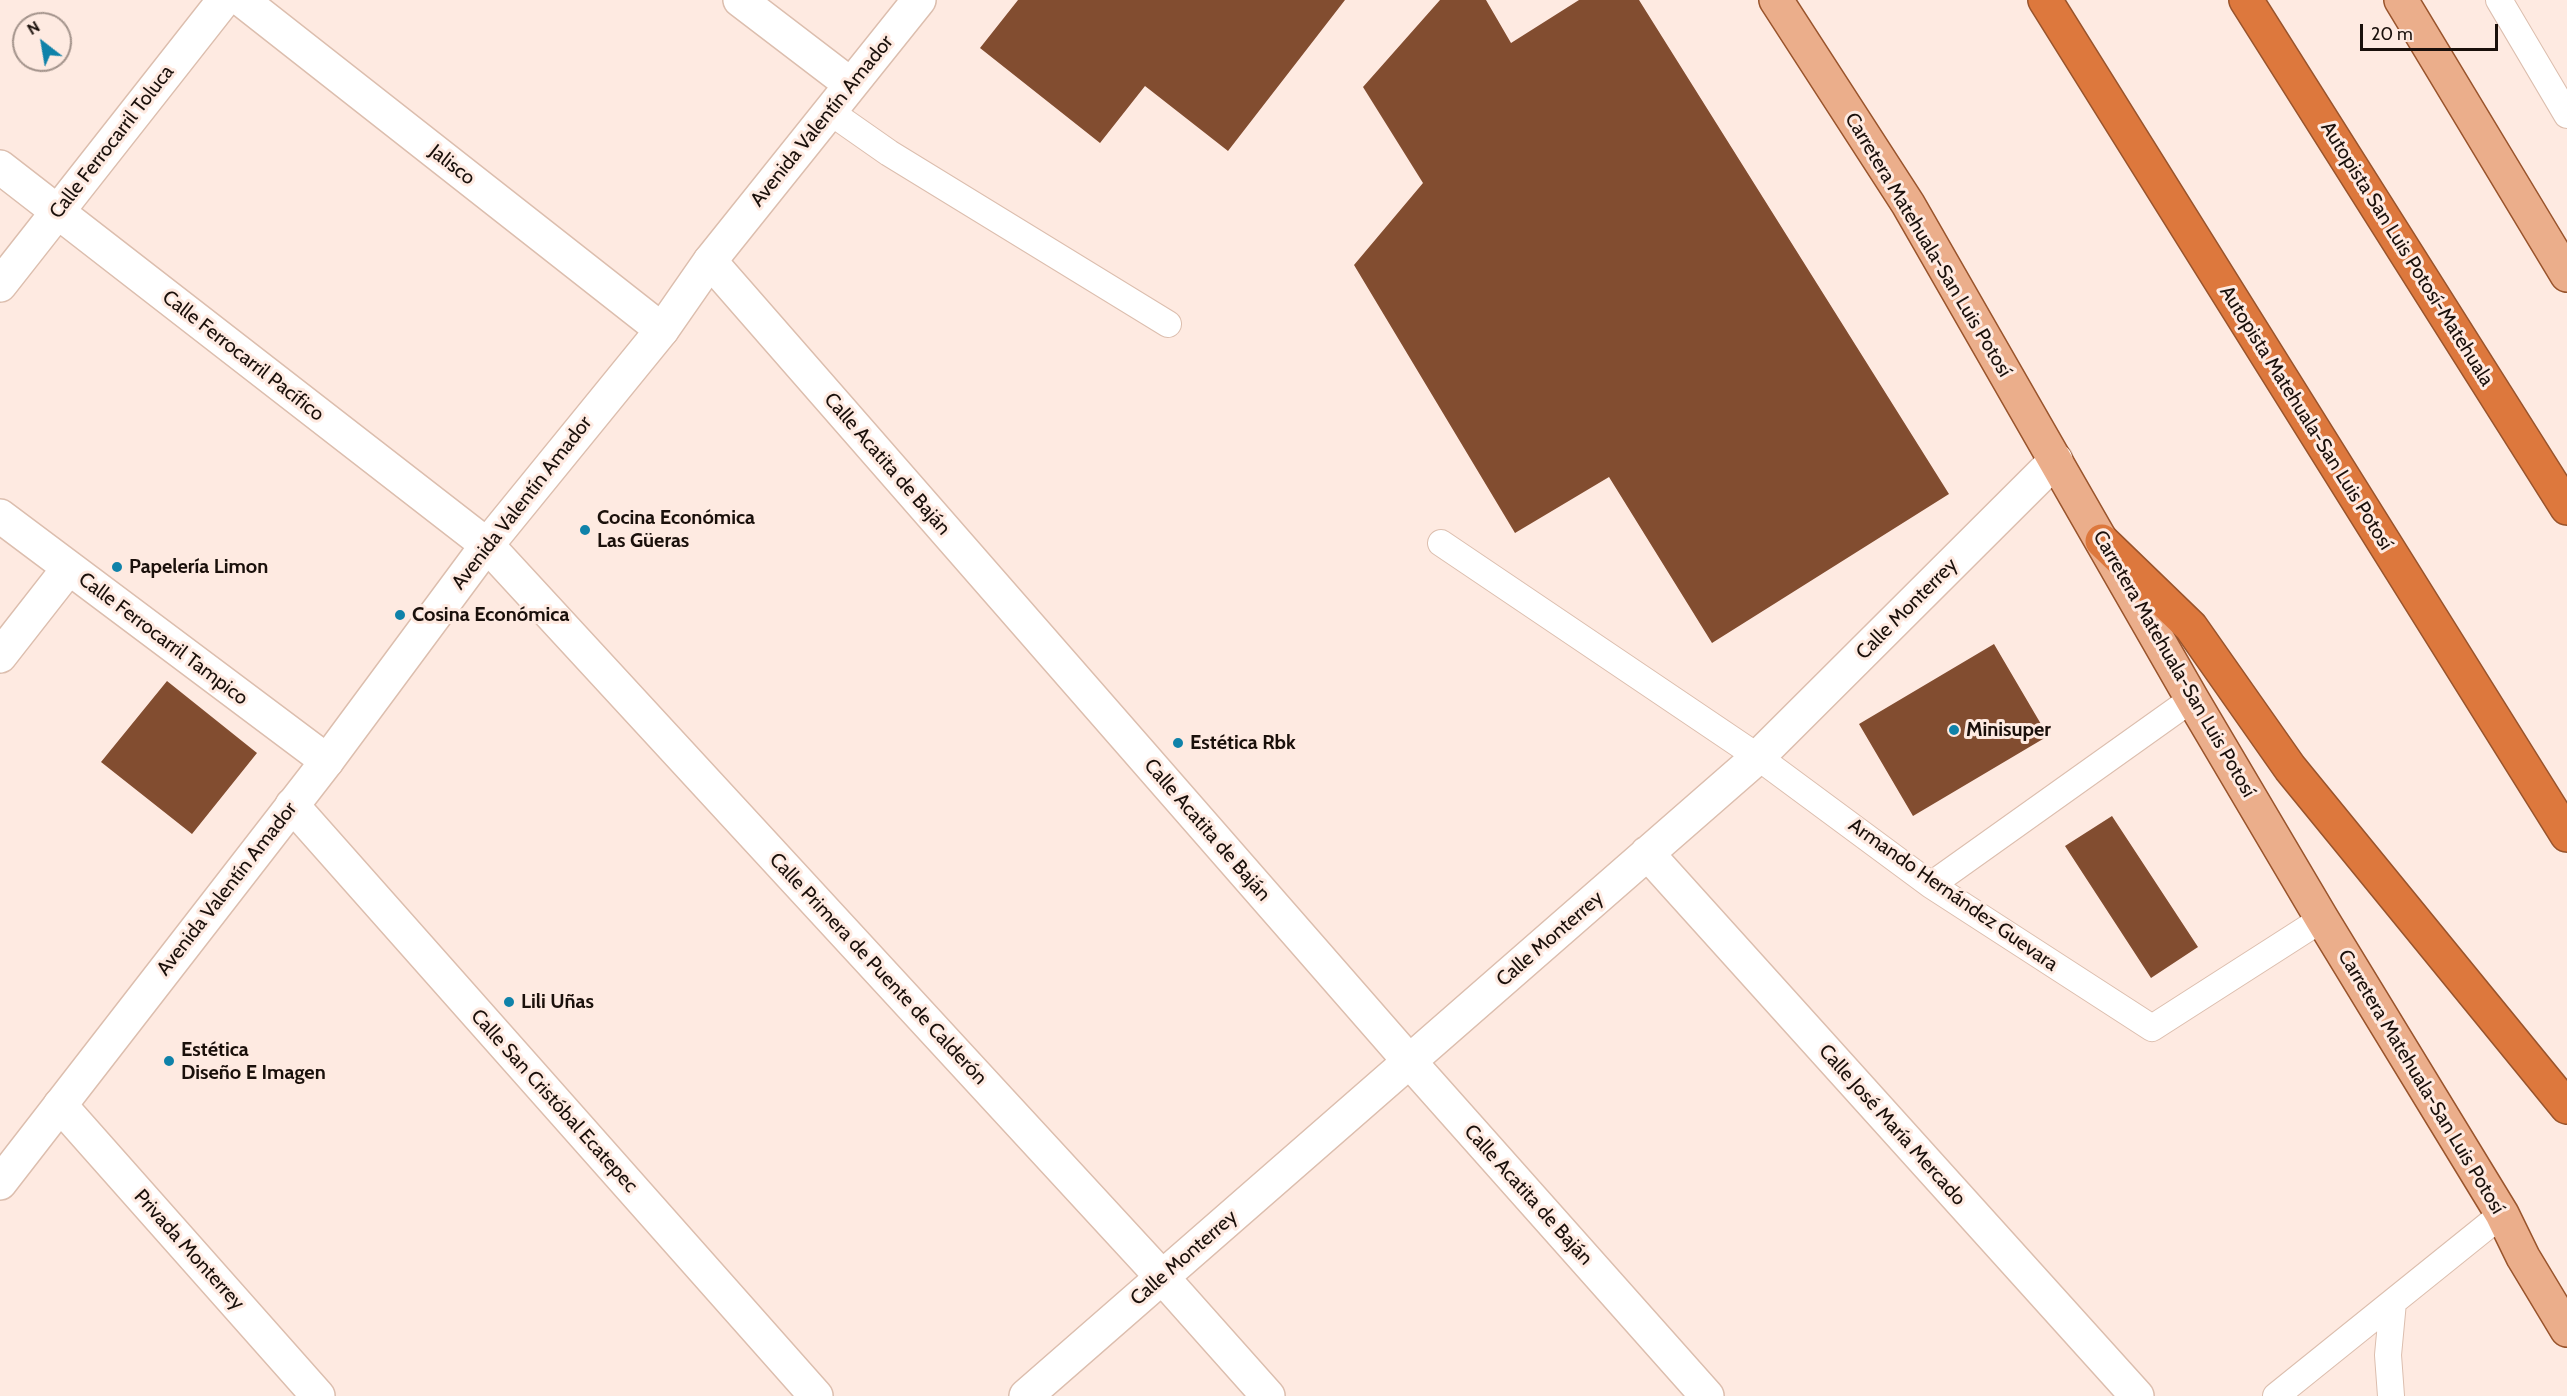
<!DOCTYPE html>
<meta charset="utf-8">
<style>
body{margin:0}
#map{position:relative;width:2567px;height:1396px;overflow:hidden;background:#feeae1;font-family:Cabin,sans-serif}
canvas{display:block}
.north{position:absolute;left:12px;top:12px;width:60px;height:60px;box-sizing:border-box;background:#feeae1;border:2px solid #a3938b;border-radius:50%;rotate:329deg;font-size:16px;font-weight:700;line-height:24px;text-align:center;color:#1a100b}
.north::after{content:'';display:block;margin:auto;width:21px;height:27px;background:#0f82a9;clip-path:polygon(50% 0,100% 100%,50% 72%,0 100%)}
.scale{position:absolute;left:2360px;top:24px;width:138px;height:27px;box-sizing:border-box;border:3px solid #1a100b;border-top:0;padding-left:8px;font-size:18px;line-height:21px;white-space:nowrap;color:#1a100b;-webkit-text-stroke:4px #feeae1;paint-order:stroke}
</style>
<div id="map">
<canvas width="2567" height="1396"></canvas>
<div class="north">N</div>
<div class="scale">20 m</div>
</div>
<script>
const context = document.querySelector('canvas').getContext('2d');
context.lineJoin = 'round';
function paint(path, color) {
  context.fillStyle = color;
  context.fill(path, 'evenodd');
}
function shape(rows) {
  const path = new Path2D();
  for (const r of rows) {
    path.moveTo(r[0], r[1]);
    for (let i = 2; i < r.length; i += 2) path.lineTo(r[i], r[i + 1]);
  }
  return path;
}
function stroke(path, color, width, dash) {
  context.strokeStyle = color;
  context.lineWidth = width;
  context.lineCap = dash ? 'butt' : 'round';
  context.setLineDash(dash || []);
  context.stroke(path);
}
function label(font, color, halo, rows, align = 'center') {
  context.font = font + ' Cabin,sans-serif';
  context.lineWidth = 6;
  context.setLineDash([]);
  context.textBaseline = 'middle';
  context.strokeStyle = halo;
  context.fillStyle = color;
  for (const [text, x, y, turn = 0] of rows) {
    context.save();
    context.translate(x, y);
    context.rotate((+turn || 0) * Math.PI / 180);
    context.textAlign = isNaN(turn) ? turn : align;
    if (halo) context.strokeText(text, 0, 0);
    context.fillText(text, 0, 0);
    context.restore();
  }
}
paint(shape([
 [1018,0,1345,0,1228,151,1145,86,1100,143,980,48],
 [1440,0,1486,0,1511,43,1579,0,1639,0,1949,494,1712,643,1609,477,1515,533,1354,265,1423,183,1363,87],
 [1994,644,2048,736,1913,816,1859,724],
 [167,681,257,753,192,834,101,762],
 [2112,816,2198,947,2151,978,2065,846]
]), '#824d30');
const service = shape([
 [2499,0,2567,115],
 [829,111,889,153,1168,324],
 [1441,543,1758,757,1931,885,2152,1028,2322,919],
 [1931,885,2192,699],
 [2276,1396,2502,1214],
 [2391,1396,2388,1355,2393,1302]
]);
const minor = shape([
 [242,0,662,330],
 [740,0,850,84],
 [0,167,487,545,1162,1277,1268,1396],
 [710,261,1410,1062,1707,1396],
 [0,285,224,0],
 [0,516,327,761],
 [0,656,68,569],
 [292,805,816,1396],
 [1647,853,2137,1396],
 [60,1105,318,1396],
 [1026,1396,1758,757,2056,460]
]);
const tertiary = shape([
 [0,1183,327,761,487,545,662,330,710,261,919,0]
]);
const primary = shape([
 [1776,0,1908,204,2192,699,2322,919,2502,1214,2523,1257,2567,1330],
 [2401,0,2567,275]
]);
const motorway = shape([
 [2045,0,2567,835],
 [2246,0,2567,508],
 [2102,541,2191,627,2290,768,2567,1107]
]);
stroke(service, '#dcbeae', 28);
stroke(minor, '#dcbeae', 36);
stroke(tertiary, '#dcbeae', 36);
stroke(primary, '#99542c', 36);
stroke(motorway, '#99542c', 36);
stroke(service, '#fff', 26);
stroke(minor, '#fff', 33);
stroke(tertiary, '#fff', 33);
stroke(primary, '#ebae8b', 33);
stroke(motorway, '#dd783d', 33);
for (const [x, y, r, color] of [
 [585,530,6,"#0f82a9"],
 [117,567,6,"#0f82a9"],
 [400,615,6,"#0f82a9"],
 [1954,730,6,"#0f82a9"],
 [1178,743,6,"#0f82a9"],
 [509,1002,6,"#0f82a9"],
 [169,1061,6,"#0f82a9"]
]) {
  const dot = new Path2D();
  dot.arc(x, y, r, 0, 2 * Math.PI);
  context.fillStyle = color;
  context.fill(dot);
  stroke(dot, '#feeae1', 2);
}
label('20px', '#1a100b', '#feeae1', [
 ["Avenida Valentín Amador",822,121,-51],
 ["Calle Ferrocarril Toluca",112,142,-52],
 ["Jalisco",452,165,38],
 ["Carretera Matehuala-San Luis Potosí",1928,245,59],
 ["Autopista San Luis Potosí-Matehuala",2407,254,58],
 ["Calle Ferrocarril Pacífico",243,356,38],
 ["Autopista Matehuala-San Luis Potosí",2306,418,58],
 ["Calle Acatita de Baján",887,464,49],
 ["Avenida Valentín Amador",522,503,-52],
 ["Calle Monterrey",1907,609,-45],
 ["Calle Ferrocarril Tampico",163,639,37],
 ["Carretera Matehuala-San Luis Potosí",2174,664,60],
 ["Calle Acatita de Baján",1207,830,49],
 ["Avenida Valentín Amador",227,889,-52],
 ["Armando Hernández Guevara",1953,895,35],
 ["Calle Monterrey",1550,939,-41],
 ["Calle Primera de Puente de Calderón",878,969,47],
 ["Carretera Matehuala-San Luis Potosí",2421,1082,59],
 ["Calle San Cristóbal Ecatepec",554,1101,48],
 ["Calle José María Mercado",1892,1125,48],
 ["Calle Acatita de Baján",1528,1195,48],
 ["Privada Monterrey",189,1250,48],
 ["Calle Monterrey",1184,1258,-41]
]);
label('bold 20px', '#1a100b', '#feeae1', [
 ["Cocina Económica",597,518],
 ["Las Güeras",597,541],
 ["Papelería Limon",129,567],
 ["Cosina Económica",412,615],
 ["Minisuper",1966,730],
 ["Estética Rbk",1190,743],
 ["Lili Uñas",521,1002],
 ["Estética",181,1050],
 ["Diseño E Imagen",181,1073]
], 'left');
</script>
